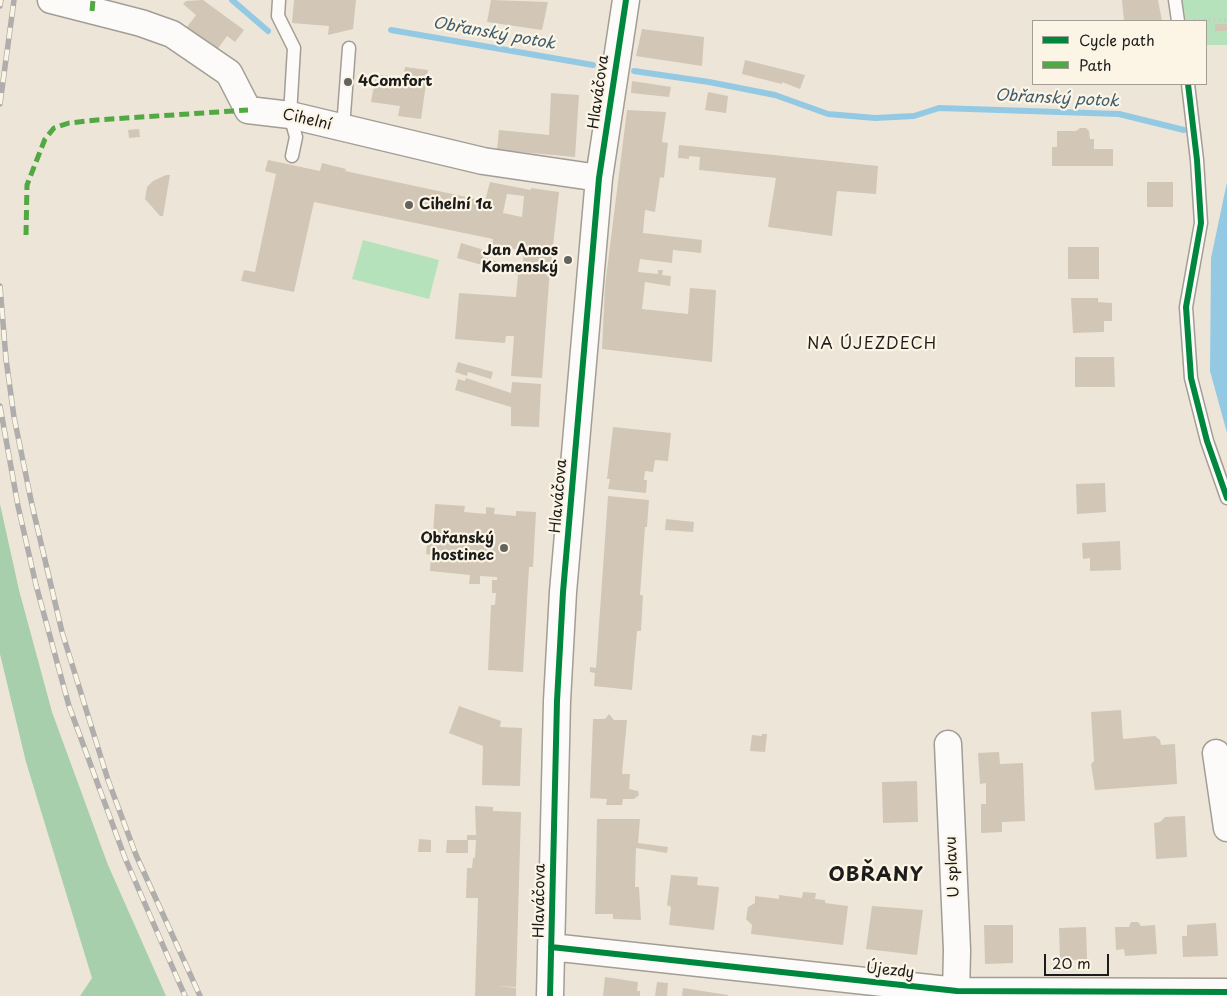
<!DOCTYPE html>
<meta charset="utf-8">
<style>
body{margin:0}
#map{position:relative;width:1227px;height:996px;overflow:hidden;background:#ede6d8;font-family:"Playpen Sans",sans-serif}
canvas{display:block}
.legend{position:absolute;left:1032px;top:20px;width:175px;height:65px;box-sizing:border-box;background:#fcf5e5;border:1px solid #a29e95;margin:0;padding:6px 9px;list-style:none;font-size:15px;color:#1c1c1c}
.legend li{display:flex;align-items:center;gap:10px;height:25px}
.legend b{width:25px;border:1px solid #a29e95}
.scale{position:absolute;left:1044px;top:954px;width:65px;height:22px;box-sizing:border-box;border:2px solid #1c1c1c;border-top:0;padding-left:6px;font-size:15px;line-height:18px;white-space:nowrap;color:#1c1c1c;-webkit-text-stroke:4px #fcf5e5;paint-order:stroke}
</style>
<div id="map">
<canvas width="1227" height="996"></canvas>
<ul class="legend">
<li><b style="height:6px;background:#00873e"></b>Cycle path</li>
<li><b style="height:6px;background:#52a943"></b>Path</li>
</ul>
<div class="scale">20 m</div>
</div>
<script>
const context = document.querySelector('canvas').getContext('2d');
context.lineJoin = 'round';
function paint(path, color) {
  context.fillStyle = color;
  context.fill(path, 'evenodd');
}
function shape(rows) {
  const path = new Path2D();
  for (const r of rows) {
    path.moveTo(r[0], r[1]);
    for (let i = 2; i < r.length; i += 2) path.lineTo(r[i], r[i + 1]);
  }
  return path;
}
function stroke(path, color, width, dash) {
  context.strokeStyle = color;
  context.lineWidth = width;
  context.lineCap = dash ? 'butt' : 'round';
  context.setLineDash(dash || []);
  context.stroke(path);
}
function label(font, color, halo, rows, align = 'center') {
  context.font = font + ' "Playpen Sans",sans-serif';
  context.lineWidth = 4.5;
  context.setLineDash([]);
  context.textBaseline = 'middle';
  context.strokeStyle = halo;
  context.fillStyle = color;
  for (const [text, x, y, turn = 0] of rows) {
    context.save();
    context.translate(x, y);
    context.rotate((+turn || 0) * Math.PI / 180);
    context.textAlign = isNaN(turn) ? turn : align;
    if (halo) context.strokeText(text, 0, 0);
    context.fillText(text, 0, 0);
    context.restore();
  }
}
paint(shape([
 [1182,0,1227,0,1227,45,1206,45,1206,21,1186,21],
 [363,240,439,260,429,299,352,279]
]), '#b5e2ba');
paint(shape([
 [0,504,19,590,52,712,108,865,166,996,80,996,92,978,26,762,0,654]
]), '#a7cfab');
paint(shape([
 [1227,182,1227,433,1210,371,1211,258]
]), '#94c9e3');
stroke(shape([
 [232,0,268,31],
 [391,30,593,65],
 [634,71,709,82,775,95,828,114,875,118,914,116,939,108,1119,114,1184,130]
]), '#94c9e3', 6);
paint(shape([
 [203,0,244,30,235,42,227,36,214,54,184,31,196,15,183,4,186,1],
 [294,0,356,0,353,29,328,35,329,26,292,23],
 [491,0,548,2,542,30,487,22],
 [1122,0,1158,0,1162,21,1124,21],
 [1215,24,1227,24,1227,31,1215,31],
 [642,29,704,37,702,66,636,56],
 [745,60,805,75,800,89,782,82,782,84,742,74],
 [405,67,428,70,421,119,398,116,400,106,371,102,376,74,403,78],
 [632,81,671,87,669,97,631,93],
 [708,92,728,96,726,113,705,110],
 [551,93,579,95,575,157,497,150,499,130,549,135],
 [627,110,666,112,662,142,668,143,664,178,660,177,655,212,645,210,643,233,702,240,701,253,673,250,672,263,640,259,638,272,658,274,658,270,663,270,662,275,671,276,670,286,645,282,642,309,688,314,690,288,716,290,712,362,602,349,605,286],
 [1080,128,1086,128,1089,131,1090,139,1094,139,1094,149,1113,149,1113,166,1052,166,1052,147,1057,147,1057,131,1076,131],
 [139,129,140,137,129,138,128,130],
 [679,145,878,166,876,194,837,191,832,236,768,227,776,178,699,170,700,157,689,156,689,159,678,158],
 [268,160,320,171,322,163,346,169,345,171,485,201,490,182,531,190,531,188,559,192,549,282,542,378,511,376,514,336,506,336,505,343,455,339,459,293,516,297,518,275,457,258,461,243,484,250,483,257,522,269,524,251,492,245,493,239,314,202,294,292,241,281,244,270,255,272,276,174,265,171],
 [507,194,524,196,522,217,503,213],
 [166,175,170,175,163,216,160,216,145,199,147,187,153,181],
 [1147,182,1173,182,1173,207,1147,207],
 [1068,247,1099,247,1099,279,1068,279],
 [1071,298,1098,298,1098,302,1112,303,1112,321,1104,321,1104,332,1073,333],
 [1075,357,1114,357,1115,387,1075,387],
 [458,362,493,372,491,379,468,372,467,376,455,372],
 [466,378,511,393,512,382,541,384,539,427,511,426,511,407,455,390,458,379,465,381],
 [613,427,671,433,668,461,655,460,653,472,645,471,644,480,647,480,646,493,608,489,610,479,607,479],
 [1105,483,1106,512,1077,514,1076,484],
 [608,496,649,500,647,527,645,527,640,595,643,595,641,631,637,631,632,690,594,686,595,673,590,672,590,667,596,668],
 [435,504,465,506,464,512,486,514,486,507,495,508,494,514,516,516,516,511,536,512,533,567,529,567,523,672,488,670,491,605,495,605,496,593,492,593,492,580,497,580,497,577,480,576,480,584,469,584,470,575,430,571,431,555,426,554,428,533,433,534],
 [666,519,694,522,693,532,665,530],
 [1120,541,1121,570,1090,571,1090,558,1083,559,1082,543],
 [459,706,501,721,500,727,522,728,520,786,482,785,483,746,449,733],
 [1121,710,1123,739,1155,736,1160,740,1161,745,1175,744,1177,784,1095,790,1091,764,1094,761,1091,712],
 [609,714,614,720,627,720,622,774,630,774,629,789,638,791,639,795,634,799,623,799,622,805,606,805,607,799,590,798,593,719,605,719],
 [762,734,767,734,765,752,750,751,752,735,762,736],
 [999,752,1000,764,1023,763,1025,821,1002,822,1002,832,981,833,981,804,986,804,986,783,980,784,978,753],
 [917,781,918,822,883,823,882,782],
 [475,806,493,807,493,811,521,812,516,987,496,986,516,988,516,996,475,996,478,898,466,898,467,868,472,868,473,858,475,858,476,840,467,840,467,835,476,835],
 [1185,816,1187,857,1156,859,1154,823,1160,822,1165,817],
 [597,819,640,819,638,843,668,847,667,853,636,848,635,887,639,887,641,920,613,919,613,914,595,914],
 [419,839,431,840,431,852,418,852],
 [447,840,468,840,468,853,446,853],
 [671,875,698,877,697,885,719,887,714,930,669,925,671,907,667,905],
 [803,892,816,893,815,899,825,900,825,903,848,906,843,945,751,934,752,925,746,919,748,907,755,903,755,896,779,899,779,895,802,898],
 [872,906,923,910,917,955,866,949],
 [1131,922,1138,922,1141,926,1155,925,1157,954,1125,956,1124,949,1116,950,1115,927,1129,927],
 [1216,923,1218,956,1183,957,1182,936,1187,936,1187,925],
 [984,925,1013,925,1013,963,985,964],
 [1086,927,1087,959,1060,961,1059,928],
 [605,977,638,982,637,991,640,991,640,996,603,996],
 [657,982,668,983,667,996,655,996],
 [683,988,728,995,728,996,682,996]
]), '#d2c6b6');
const service = shape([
 [279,0,278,16,294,48,290,115,296,137,292,156],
 [1175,0,1178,21],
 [1188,84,1197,160,1201,223,1186,307,1191,378,1207,441,1227,498],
 [343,128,349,48]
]);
const minor = shape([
 [51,0,141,23,172,34,229,73,248,110,290,115,483,161,599,178],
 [948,744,957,950,956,996],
 [1216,753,1227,828],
 [551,947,957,991,1227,992],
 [550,996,557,701,563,592,599,178,626,0]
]);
stroke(service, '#a29d95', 15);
stroke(minor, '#a29d95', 29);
stroke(shape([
 [1194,20,1227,20]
]), '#c8c6c3', 3, [1, 4]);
stroke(service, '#fcfbf9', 12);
stroke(minor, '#fcfbf9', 26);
const rail = shape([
 [0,6,1,0],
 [0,104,14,0],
 [0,286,6,359,14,417,32,505,62,632,108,780,136,855,200,996],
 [0,406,18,506,36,585,69,706,125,858,185,996]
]);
stroke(rail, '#afaeac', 5.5);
stroke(rail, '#fcf5e5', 4, [11]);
stroke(shape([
 [92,11,93,0],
 [26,235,27,185,45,139,54,128,69,123,97,120,248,110]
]), '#52a943', 5, [10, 5]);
stroke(shape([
 [1188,84,1197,160,1201,223,1186,307,1191,378,1207,441,1227,498],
 [551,947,957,991,1227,992],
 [550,996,557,701,563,592,599,178,626,0]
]), '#00873e', 6);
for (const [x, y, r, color] of [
 [348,82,5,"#65635e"],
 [409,205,5,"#65635e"],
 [568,260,5,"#65635e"],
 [504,548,5,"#65635e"]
]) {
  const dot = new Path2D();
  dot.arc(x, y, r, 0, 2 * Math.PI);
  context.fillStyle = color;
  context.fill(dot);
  stroke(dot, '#fcf5e5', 2);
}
label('bold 15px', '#1c1c1c', '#fcf5e5', [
 ["4Comfort",358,82],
 ["Cihelní 1a",419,205],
 ["Jan Amos",558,251,"right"],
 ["Komenský",558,268,"right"],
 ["Obřanský",494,539,"right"],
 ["hostinec",494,556,"right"]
], 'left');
label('15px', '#1c1c1c', '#fcf5e5', [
 ["Hlaváčova",599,92,-82],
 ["Cihelní",307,120,13],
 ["Hlaváčova",559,496,-85],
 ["U splavu",953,867,-93],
 ["Hlaváčova",540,901,-89],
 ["Újezdy",890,971,6]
]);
label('italic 16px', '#3d5c6e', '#fcf5e5', [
 ["Obřanský potok",494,34,10],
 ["Obřanský potok",1057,99,3]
]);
context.letterSpacing = '1px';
label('16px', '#1c1c1c', '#fcf5e5', [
 ["NA ÚJEZDECH",872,345]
]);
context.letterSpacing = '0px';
context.letterSpacing = '1px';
label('bold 20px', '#1c1c1c', '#fcf5e5', [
 ["OBŘANY",876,875]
]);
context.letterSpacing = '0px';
</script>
